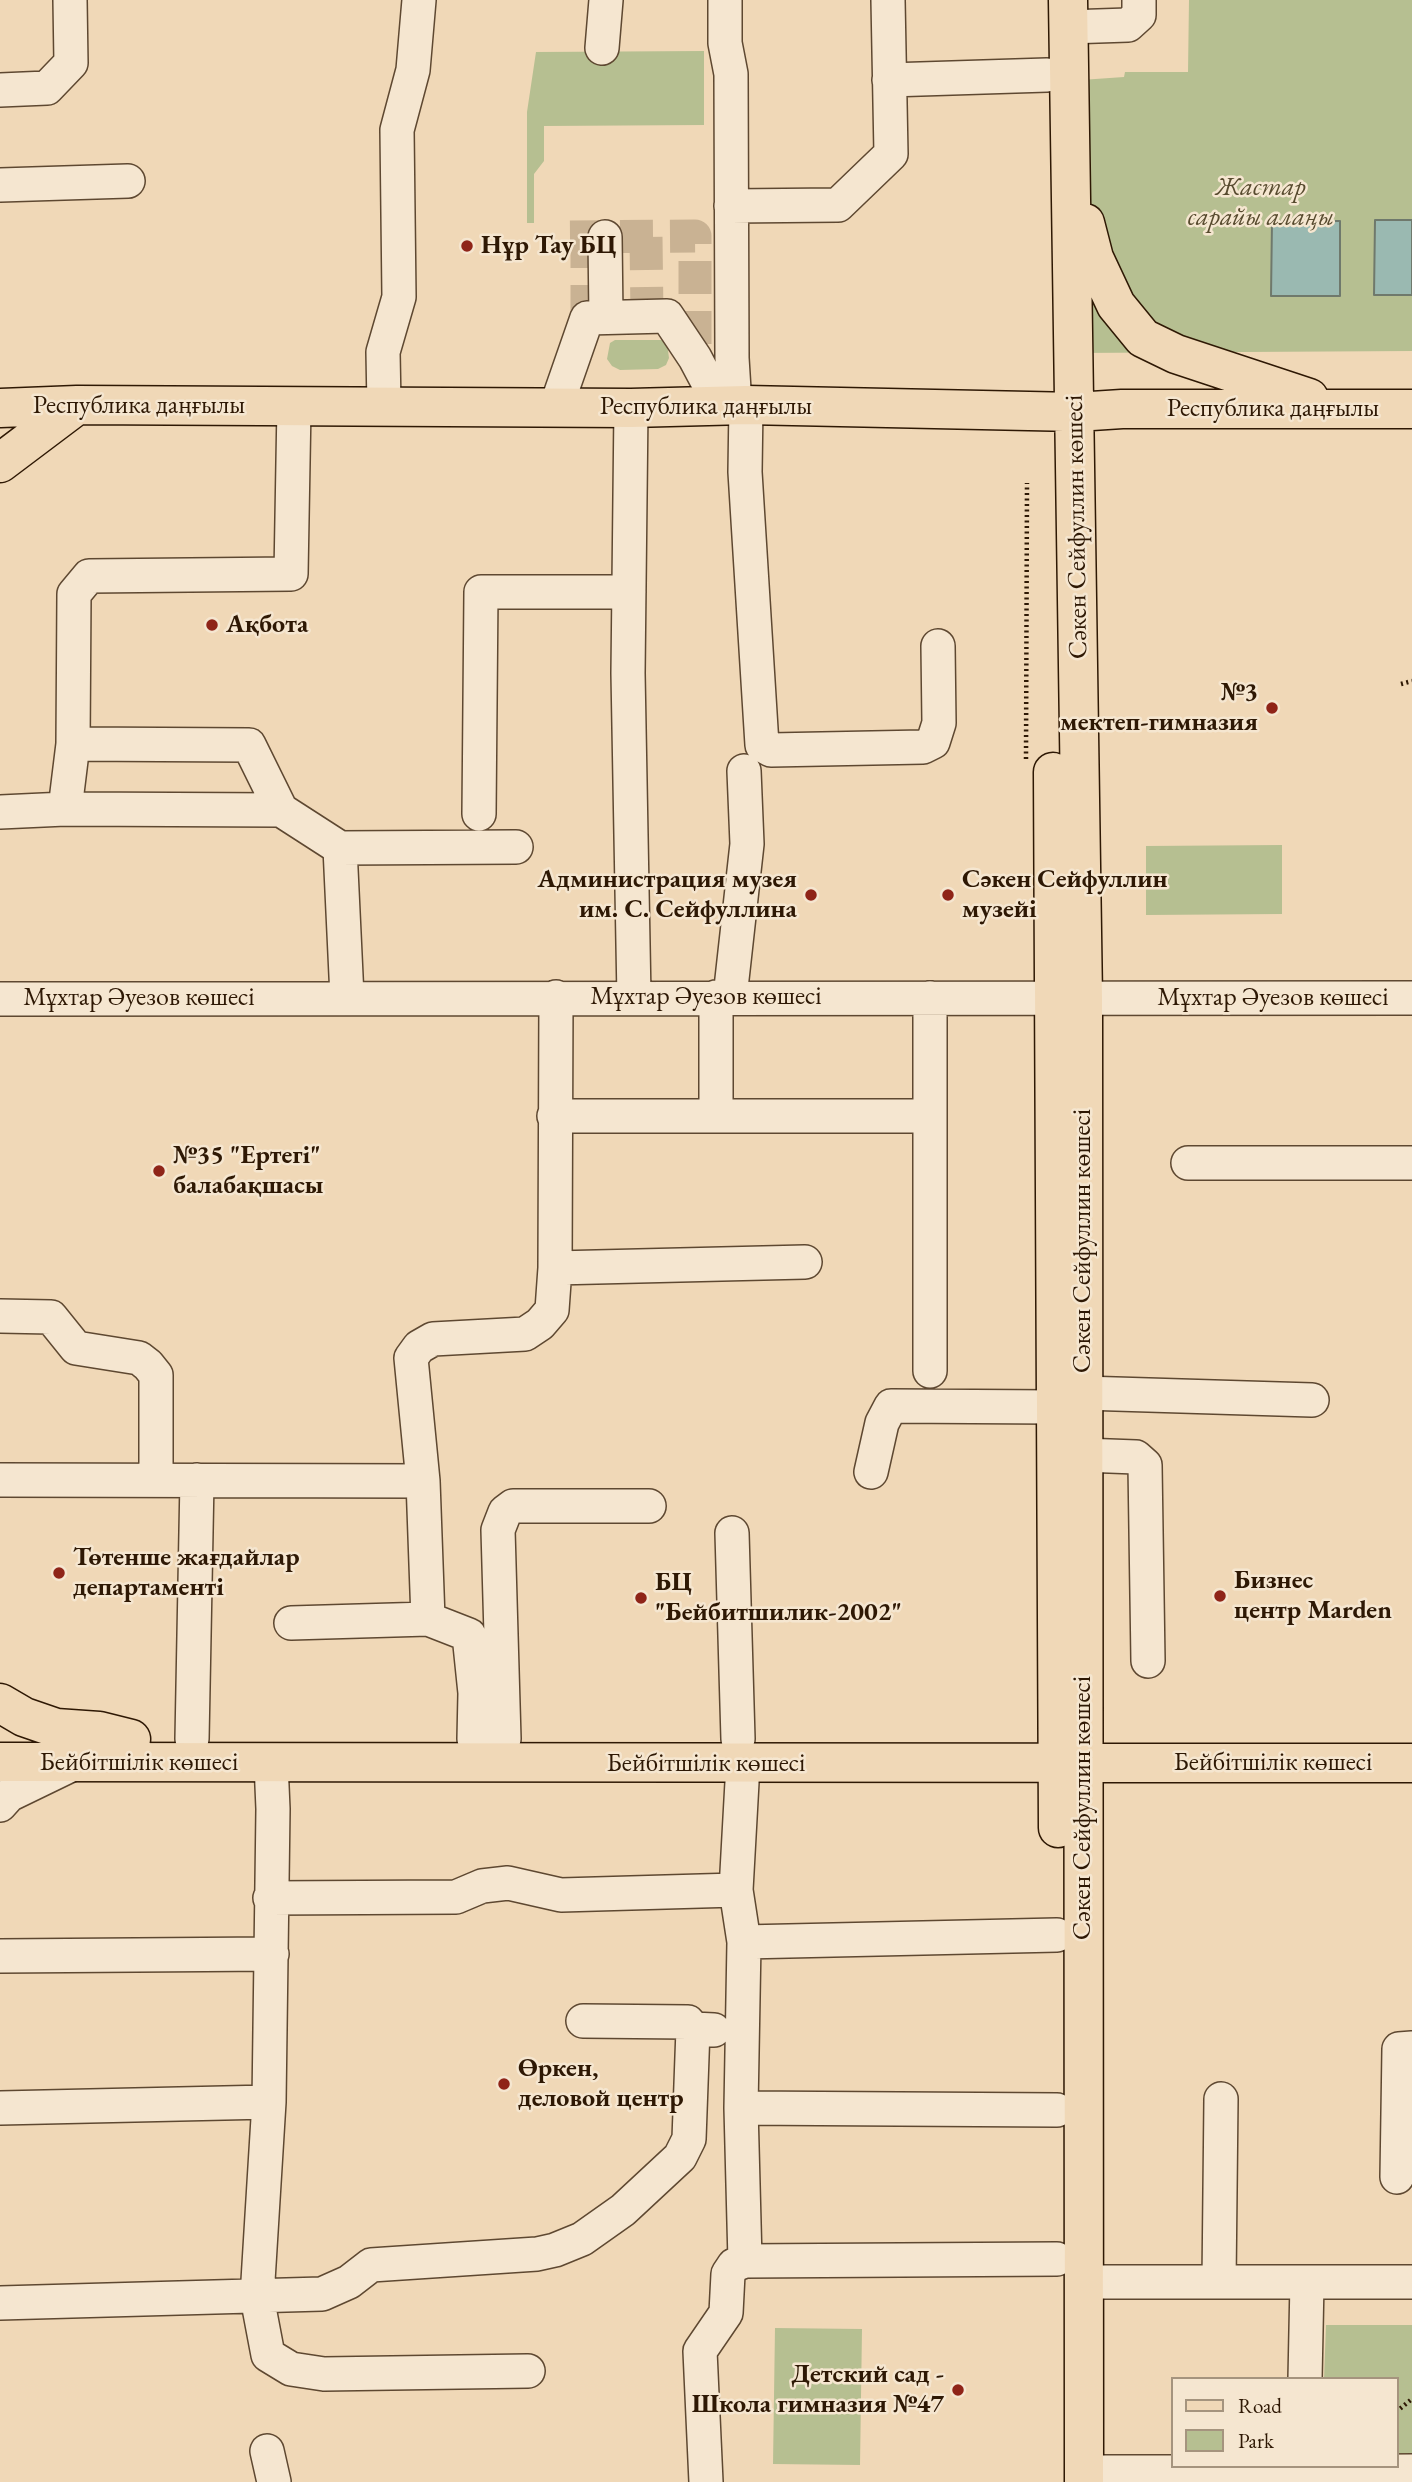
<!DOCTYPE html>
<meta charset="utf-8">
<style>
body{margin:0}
#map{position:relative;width:1412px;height:2482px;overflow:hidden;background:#f0d8b7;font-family:"EB Garamond",serif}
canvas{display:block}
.legend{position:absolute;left:1171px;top:2377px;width:228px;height:91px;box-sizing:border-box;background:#f5e6d0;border:2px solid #a5947e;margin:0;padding:9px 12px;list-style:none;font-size:21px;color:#2e1804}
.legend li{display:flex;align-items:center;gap:14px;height:35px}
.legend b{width:35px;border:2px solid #a5947e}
</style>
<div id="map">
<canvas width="1412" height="2482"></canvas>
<ul class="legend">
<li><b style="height:9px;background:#f0d8b7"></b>Road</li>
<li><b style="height:19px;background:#b6bf91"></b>Park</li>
</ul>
</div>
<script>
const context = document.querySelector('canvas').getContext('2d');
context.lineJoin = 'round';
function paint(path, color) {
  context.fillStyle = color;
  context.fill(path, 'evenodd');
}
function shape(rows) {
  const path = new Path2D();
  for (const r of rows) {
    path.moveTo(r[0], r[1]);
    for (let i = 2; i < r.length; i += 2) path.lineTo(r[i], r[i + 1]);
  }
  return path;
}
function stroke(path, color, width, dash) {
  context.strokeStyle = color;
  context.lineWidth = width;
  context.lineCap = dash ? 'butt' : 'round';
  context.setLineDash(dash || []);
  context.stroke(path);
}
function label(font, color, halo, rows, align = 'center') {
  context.font = font + ' "EB Garamond",serif';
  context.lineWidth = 5;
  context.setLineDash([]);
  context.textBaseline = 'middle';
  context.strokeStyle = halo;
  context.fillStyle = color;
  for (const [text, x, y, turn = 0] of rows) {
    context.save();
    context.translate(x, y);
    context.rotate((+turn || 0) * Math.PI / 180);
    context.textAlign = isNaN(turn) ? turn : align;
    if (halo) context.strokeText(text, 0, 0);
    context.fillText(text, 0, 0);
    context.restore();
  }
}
paint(shape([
 [1189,0,1412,0,1412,351,1075,353,1081,80,1124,77,1125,72,1188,72],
 [704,51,704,125,544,126,544,161,534,174,534,223,527,223,527,112,536,52],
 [615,340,662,340,667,343,669,358,666,365,658,369,620,370,612,366,607,359,610,343],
 [1282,845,1282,914,1146,915,1146,846],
 [1326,2325,1412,2325,1412,2462,1396,2462,1396,2379,1324,2379],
 [775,2328,862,2329,860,2465,773,2464]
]), '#b6bf91');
const water = shape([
 [1375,220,1412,220,1412,295,1374,295,1375,220],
 [1272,221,1340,221,1340,296,1271,296,1272,221]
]);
paint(water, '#9ab9b1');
stroke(water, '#6f796c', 2);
stroke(shape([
 [570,237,695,236,695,358],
 [646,237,647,317],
 [587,318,587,237]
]), '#c9b293', 33, [33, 17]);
const minor = shape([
 [725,0,725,43,731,74,732,358,735,406],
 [1068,27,1128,25,1139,15,1139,0],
 [602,48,606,0],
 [889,80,1047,75],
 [0,90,47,88,71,63,70,0],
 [0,185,128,181],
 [731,206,838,205,891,154,888,0],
 [605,237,606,317],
 [746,405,745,472,762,745,771,750,923,747,933,742,939,723,938,646],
 [384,406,383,352,399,297,397,130,413,70,419,0],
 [556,407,587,318,667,316,695,358,721,407],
 [631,408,628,673,634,998],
 [73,744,74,594,89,576,291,574,294,406],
 [65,809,281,810],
 [0,812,65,809,73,744,249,745,281,810,340,848,347,997],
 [479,814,481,592,629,592],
 [340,848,516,847],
 [730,997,747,844,744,771],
 [0,999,1412,998],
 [716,1114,716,997],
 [554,1116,930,1116,930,1371],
 [930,1116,930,998],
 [1188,1163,1412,1163],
 [555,1268,805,1262],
 [0,1316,51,1317,76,1348,139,1358,148,1365,156,1375,156,1480],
 [1083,1393,1312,1400],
 [1083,1455,1136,1457,1145,1465,1148,1661],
 [871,1472,882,1423,891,1406,1055,1407],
 [0,1480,423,1481,428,1619,469,1635,475,1693,474,1739],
 [423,1481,411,1358,419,1347,433,1339,525,1334,540,1324,552,1310,555,1268,556,997],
 [732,1533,738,1739],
 [291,1623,428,1619],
 [192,1739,197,1480],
 [504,1739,498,1530,505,1512,513,1506,649,1506],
 [271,1763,273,1809,269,2102,257,2297,268,2355,291,2369,324,2374,528,2371],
 [743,1764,736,1890,744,1942,741,2108,745,2261],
 [0,1805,9,1795,75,1763],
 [270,1898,456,1897,482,1886,508,1883,561,1895,736,1890],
 [744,1942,1057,1935],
 [0,1956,272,1954],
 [583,2021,688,2022,693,2029,714,2030],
 [0,2108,269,2102],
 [741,2108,1057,2110],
 [1397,2177,1399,2049,1412,2048],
 [1082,2282,1412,2282],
 [1219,2282,1221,2099],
 [0,2303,322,2294,349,2282,371,2265,537,2254,555,2250,582,2239,623,2210,680,2157,689,2139,693,2029],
 [1305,2379,1307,2282],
 [267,2451,274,2482],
 [1084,2472,1303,2472,1303,2466],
 [1303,2472,1412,2471],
 [706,2482,700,2351,726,2313,728,2274,734,2265,745,2261,1057,2259]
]);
const major = shape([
 [1068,0,1083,998,1084,2482],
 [1085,223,1094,258,1116,305,1143,338,1176,354,1309,398],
 [0,408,77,405,631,408,746,405,1076,412,1122,409,1412,409],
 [0,463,77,405],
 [1053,772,1058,1828],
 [0,1703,24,1717,56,1728,99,1731,131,1739],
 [0,1762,1412,1763]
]);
stroke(minor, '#5e4831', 36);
stroke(major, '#2e1804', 41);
stroke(shape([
 [1401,684,1412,681],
 [1026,759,1027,483],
 [1396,2412,1412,2399]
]), '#2e1804', 4.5, [2, 3.5]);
stroke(minor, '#f5e6d0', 33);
stroke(major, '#f0d8b7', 38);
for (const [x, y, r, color] of [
 [467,246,7,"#8f2418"],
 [212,625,7,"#8f2418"],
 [1272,708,7,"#8f2418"],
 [811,895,7,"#8f2418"],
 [948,895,7,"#8f2418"],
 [159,1171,7,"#8f2418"],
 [59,1573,7,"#8f2418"],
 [1220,1596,7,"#8f2418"],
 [641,1598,7,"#8f2418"],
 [504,2084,7,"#8f2418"],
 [958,2390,7,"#8f2418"]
]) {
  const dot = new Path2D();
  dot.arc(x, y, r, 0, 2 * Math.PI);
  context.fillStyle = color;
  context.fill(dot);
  stroke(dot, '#f5e6d0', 2.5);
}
label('italic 26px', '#574a2e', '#f5e6d0', [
 ["Жастар",1261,188],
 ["сарайы алаңы",1261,218]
]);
label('bold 26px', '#2e1804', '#f5e6d0', [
 ["Нұр Тау БЦ",481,246],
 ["Ақбота",226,625],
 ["№3",1258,693,"right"],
 ["мектеп-гимназия",1258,723,"right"],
 ["Администрация музея",797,880,"right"],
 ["им. С. Сейфуллина",797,910,"right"],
 ["Сәкен Сейфуллин",962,880],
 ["музейі",962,910],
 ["№35 \"Ертегі\"",173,1156],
 ["балабақшасы",173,1186],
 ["Төтенше жағдайлар",73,1558],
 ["департаменті",73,1588],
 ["Бизнес",1234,1581],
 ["центр Marden",1234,1611],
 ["БЦ",655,1583],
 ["\"Бейбитшилик-2002\"",655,1613],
 ["Өркен,",518,2069],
 ["деловой центр",518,2099],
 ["Детский сад -",944,2375,"right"],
 ["Школа гимназия №47",944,2405,"right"]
], 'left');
label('26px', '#2e1804', '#f5e6d0', [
 ["Республика даңғылы",139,406],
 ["Республика даңғылы",706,407],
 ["Республика даңғылы",1273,409],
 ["Сәкен Сейфуллин көшесі",1077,527,-91],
 ["Мұхтар Әуезов көшесі",706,997],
 ["Мұхтар Әуезов көшесі",139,998],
 ["Мұхтар Әуезов көшесі",1273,998],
 ["Сәкен Сейфуллин көшесі",1083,1241,-90],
 ["Бейбітшілік көшесі",139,1763],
 ["Бейбітшілік көшесі",1273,1763],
 ["Бейбітшілік көшесі",706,1764],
 ["Сәкен Сейфуллин көшесі",1083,1808,-90]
]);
</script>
